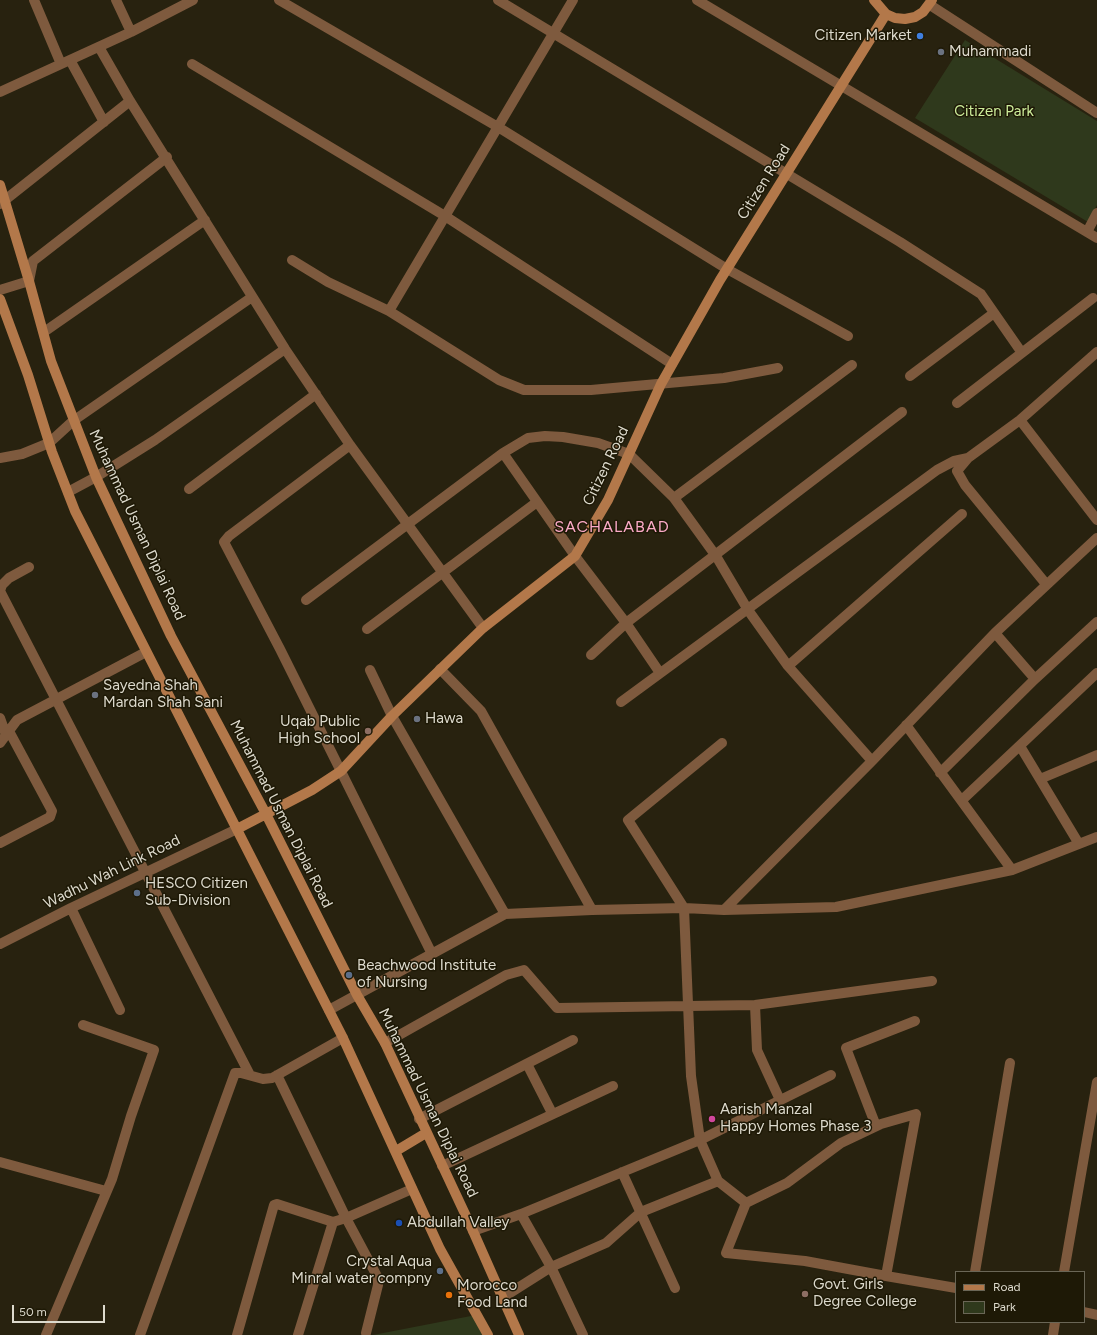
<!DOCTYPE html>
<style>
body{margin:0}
#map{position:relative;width:1097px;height:1335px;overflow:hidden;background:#28220f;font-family:Figtree,sans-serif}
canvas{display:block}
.legend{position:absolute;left:955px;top:1271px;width:130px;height:52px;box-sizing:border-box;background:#1e1906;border:1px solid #6a6656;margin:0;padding:5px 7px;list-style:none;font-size:12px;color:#dddacd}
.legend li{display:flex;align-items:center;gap:8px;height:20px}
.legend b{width:20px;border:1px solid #6a6656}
.scale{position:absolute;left:12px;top:1305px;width:93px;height:18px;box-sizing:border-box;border:2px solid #dddacd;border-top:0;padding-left:5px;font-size:12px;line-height:14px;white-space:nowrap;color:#dddacd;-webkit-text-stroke:3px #1e1906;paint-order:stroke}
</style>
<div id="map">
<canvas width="1097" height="1335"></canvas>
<ul class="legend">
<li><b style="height:5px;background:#b3784a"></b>Road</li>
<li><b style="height:11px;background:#2f391c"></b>Park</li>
</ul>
<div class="scale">50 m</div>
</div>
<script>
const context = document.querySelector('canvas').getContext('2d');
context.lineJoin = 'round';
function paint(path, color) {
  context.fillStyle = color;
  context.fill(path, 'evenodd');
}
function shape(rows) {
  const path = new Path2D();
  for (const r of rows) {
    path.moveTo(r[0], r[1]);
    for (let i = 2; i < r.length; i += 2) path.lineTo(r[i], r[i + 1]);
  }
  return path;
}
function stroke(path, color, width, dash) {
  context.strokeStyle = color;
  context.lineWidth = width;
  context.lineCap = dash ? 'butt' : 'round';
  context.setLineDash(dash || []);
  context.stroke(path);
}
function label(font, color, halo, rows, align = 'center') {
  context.font = font + ' Figtree,sans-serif';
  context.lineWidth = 3;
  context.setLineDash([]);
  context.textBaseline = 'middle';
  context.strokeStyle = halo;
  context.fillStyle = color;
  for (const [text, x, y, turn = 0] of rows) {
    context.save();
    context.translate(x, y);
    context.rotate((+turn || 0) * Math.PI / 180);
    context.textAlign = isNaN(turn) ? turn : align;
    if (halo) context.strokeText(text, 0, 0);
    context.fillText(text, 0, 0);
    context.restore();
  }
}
paint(shape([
 [965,40,1097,121,1097,205,1088,222,915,118],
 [476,1315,488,1335,373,1335]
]), '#2f391c');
stroke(shape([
 [34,0,61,64],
 [116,0,131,32],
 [279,0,498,127,727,269,848,336],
 [498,0,900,242,981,294,1022,353],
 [697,0,1097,238],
 [930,5,1097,113],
 [99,47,130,101,285,349,350,445,483,628],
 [70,60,104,122],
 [192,64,445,216,672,364],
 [0,92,131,32,193,0],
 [0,204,130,101],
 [1087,232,1097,213],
 [292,260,328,282,389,311,499,380,524,390,591,390,724,378,778,368],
 [0,290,29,281,33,261,167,157],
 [389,311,573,0],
 [44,332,205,220],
 [910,376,994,313],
 [957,403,1093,298],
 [1020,420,1097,520],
 [350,445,229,536,224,542,280,649,432,954],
 [0,458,22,454,49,443,73,421,252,297],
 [189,489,316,394],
 [68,492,96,477,155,440,285,349],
 [674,498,852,365],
 [29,567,9,578,2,585,0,591,250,1075],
 [1046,584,965,485,957,471,968,458,1020,420,1097,352],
 [306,600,503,453],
 [367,629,537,502],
 [995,633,1035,679],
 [591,655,626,623,902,412],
 [788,666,962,514],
 [440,669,481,711,592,910],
 [370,670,392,716,505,914],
 [660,673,626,623,575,556,503,453,528,438,545,436,563,437,598,443,629,454,674,498,716,556,748,610,788,666,872,761],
 [621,702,937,470,954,461,968,458],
 [0,718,6,735],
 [906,725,1012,870],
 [0,743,17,720,146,652],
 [722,743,628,820,684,908,691,1076,700,1140,718,1181,746,1203],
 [1020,746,1079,844],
 [940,773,1035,679,1097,622],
 [1040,779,1097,755],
 [962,800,1097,673],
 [0,843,50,817,52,811,9,731],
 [71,908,120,1010],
 [724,910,872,761,995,633,1097,538],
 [0,944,71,908,237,829],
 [755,1005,757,1050,780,1100],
 [329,1010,505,914,592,910,684,908,724,910,836,907,1012,870,1097,837],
 [385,1043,506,975,524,970,557,1008,755,1005,932,981],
 [527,1064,552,1113],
 [277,1075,346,1218,378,1278,378,1285,366,1333],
 [419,1119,573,1040],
 [876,1126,846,1048,915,1021],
 [0,1162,106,1191],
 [442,1166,613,1086],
 [622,1172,675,1288],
 [521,1214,700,1140,831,1075],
 [473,1231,521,1214,551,1267,583,1335],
 [975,1272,1010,1063],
 [1064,1272,1097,1082],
 [886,1276,916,1114,881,1124,841,1143,787,1183,746,1203,726,1253,805,1261,886,1276,956,1288],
 [502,1298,551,1267,606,1243,641,1212,718,1181],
 [1084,1312,1097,1315],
 [46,1335,112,1179,131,1116,154,1050,83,1025],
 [140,1335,235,1073,241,1073,263,1079,272,1078,343,1038],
 [237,1335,274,1205,277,1204,333,1222,346,1218,412,1189],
 [298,1335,333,1222],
 [1053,1335,1055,1322]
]), '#7e5a3e', 10);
stroke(shape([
 [874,0,886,14,895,18,905,19,915,17,923,12,932,0],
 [0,185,29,281,51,361,96,477,171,636,266,814,357,995,385,1043,473,1231,519,1335],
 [0,299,28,375,52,452,75,511,343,1038,440,1249,488,1335],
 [237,829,312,790,341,771,392,716,483,628,575,556,608,500,661,384,720,280,886,14],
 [396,1151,426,1133]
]), '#b3784a', 10);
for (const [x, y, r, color] of [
 [920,36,4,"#3f7fe0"],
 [941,52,4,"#6b7280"],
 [95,695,4,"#6b7280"],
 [417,719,4,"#6b7280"],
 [368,731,4,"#8d6e63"],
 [137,893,4,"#5c6f8a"],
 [349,975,4,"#5c6f8a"],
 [712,1119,4,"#d1479c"],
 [399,1223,4,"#1a4fb4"],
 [440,1271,4,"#5c6f8a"],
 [805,1294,4,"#8d6e63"],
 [449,1295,4,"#e8710a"]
]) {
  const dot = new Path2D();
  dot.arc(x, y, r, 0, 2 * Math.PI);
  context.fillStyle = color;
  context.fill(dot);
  stroke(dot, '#1e1906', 1.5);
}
label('15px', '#dddacd', '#1e1906', [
 ["Citizen Market",912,36,"right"],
 ["Muhammadi",949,52],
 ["Sayedna Shah",103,686],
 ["Mardan Shah Sani",103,703],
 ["Hawa",425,719],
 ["Uqab Public",360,722,"right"],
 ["High School",360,739,"right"],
 ["HESCO Citizen",145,884],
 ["Sub-Division",145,901],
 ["Beachwood Institute",357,966],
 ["of Nursing",357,983],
 ["Aarish Manzal",720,1110],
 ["Happy Homes Phase 3",720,1127],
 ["Abdullah Valley",407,1223],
 ["Crystal Aqua",432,1262,"right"],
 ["Minral water compny",432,1279,"right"],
 ["Govt. Girls",813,1285],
 ["Degree College",813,1302],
 ["Morocco",457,1286],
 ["Food Land",457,1303]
], 'left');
label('15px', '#ccec9a', '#1e1906', [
 ["Citizen Park",994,112]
]);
label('15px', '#dddacd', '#1e1906', [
 ["Citizen Road",764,182,-58],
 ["Citizen Road",606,466,-64],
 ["Muhammad Usman Diplai Road",137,525,65],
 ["Muhammad Usman Diplai Road",281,814,63],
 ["Wadhu Wah Link Road",112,872,-26],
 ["Muhammad Usman Diplai Road",428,1103,64]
]);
context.letterSpacing = '1px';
label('16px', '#fbaac7', '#1e1906', [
 ["SACHALABAD",612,527]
]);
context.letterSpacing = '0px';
</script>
